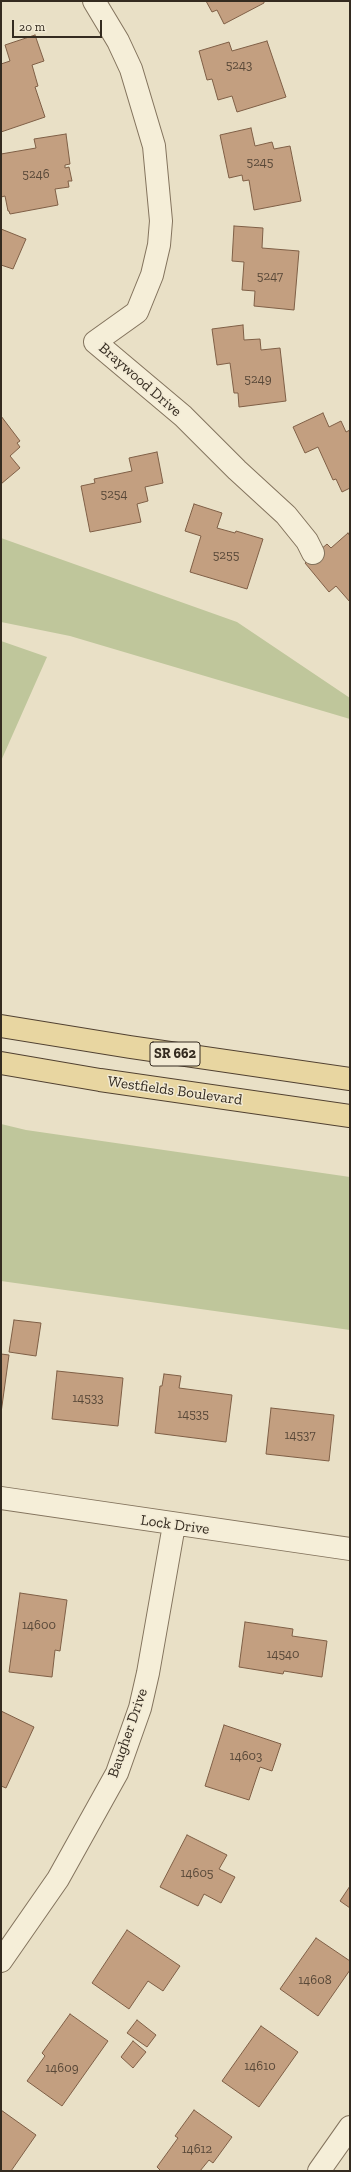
<!DOCTYPE html>
<style>
body{margin:0}
#map{position:relative;width:351px;height:2172px;overflow:hidden;background:#e9e0c6;font-family:"Zilla Slab",serif}
canvas{display:block}
.frame{position:absolute;inset:0;border:2px solid #342b20;pointer-events:none}
.scale{position:absolute;left:12px;top:20px;width:90px;height:18px;box-sizing:border-box;border:2px solid #342b20;border-top:0;padding-left:5px;font-size:12px;line-height:14px;white-space:nowrap;color:#342b20;-webkit-text-stroke:3px #f2ead4;paint-order:stroke}
</style>
<div id="map">
<canvas width="351" height="2172"></canvas>
<div class="frame"></div>
<div class="scale">20 m</div>
</div>
<script>
const context = document.querySelector('canvas').getContext('2d');
context.lineJoin = 'round';
function paint(path, color) {
  context.fillStyle = color;
  context.fill(path, 'evenodd');
}
function shape(rows) {
  const path = new Path2D();
  for (const r of rows) {
    path.moveTo(r[0], r[1]);
    for (let i = 2; i < r.length; i += 2) path.lineTo(r[i], r[i + 1]);
  }
  return path;
}
function stroke(path, color, width, dash) {
  context.strokeStyle = color;
  context.lineWidth = width;
  context.lineCap = dash ? 'butt' : 'round';
  context.setLineDash(dash || []);
  context.stroke(path);
}
function label(font, color, halo, rows, align = 'center') {
  context.font = font + ' "Zilla Slab",serif';
  context.lineWidth = 3;
  context.setLineDash([]);
  context.textBaseline = 'middle';
  context.strokeStyle = halo;
  context.fillStyle = color;
  for (const [text, x, y, turn = 0] of rows) {
    context.save();
    context.translate(x, y);
    context.rotate((+turn || 0) * Math.PI / 180);
    context.textAlign = isNaN(turn) ? turn : align;
    if (halo) context.strokeText(text, 0, 0);
    context.fillText(text, 0, 0);
    context.restore();
  }
}
paint(shape([
 [1,538,237,622,350,698,350,719,70,636,1,622],
 [1,641,47,657,1,761],
 [1,1124,26,1130,350,1177,350,1330,1,1281]
]), '#bfc69b');
const building = shape([
 [206,1,264,1,264,3,224,24,217,10,212,12,206,1],
 [35,35,44,61,32,65,38,86,35,87,45,117,1,132,1,64,10,61,5,45,35,35],
 [267,41,286,97,237,112,232,96,218,100,212,79,207,80,199,51,229,42,232,51,267,41],
 [251,128,255,146,272,142,274,149,290,146,301,201,254,210,249,180,243,181,242,175,229,178,220,135,251,128],
 [66,134,70,164,65,165,65,168,69,167,72,181,68,181,69,187,55,189,58,205,10,214,9,211,8,211,5,196,1,197,1,154,36,148,34,139,66,134],
 [234,226,263,228,262,248,299,251,294,310,254,306,255,291,242,290,244,262,232,261,234,226],
 [1,229,26,239,13,269,1,265,1,229],
 [243,325,244,340,260,339,261,350,280,348,286,401,239,407,238,393,234,393,230,363,217,365,212,329,243,325],
 [323,413,329,427,341,421,346,432,350,430,350,488,342,492,336,479,333,480,318,447,305,453,293,427,323,413],
 [1,416,20,441,17,443,20,447,10,456,20,468,1,484,1,416],
 [157,452,163,483,145,487,148,501,137,504,141,522,90,532,81,486,95,483,94,479,132,471,129,458,157,452],
 [194,504,222,513,217,528,235,533,236,531,263,539,247,589,190,572,201,536,185,531,194,504],
 [348,533,350,536,350,602,336,586,329,592,305,563,327,544,331,548,348,533],
 [14,1320,41,1323,36,1356,9,1352,14,1320],
 [1,1354,9,1355,1,1413,1,1354],
 [57,1371,123,1378,118,1426,52,1419,57,1371],
 [164,1374,181,1376,179,1388,232,1395,226,1442,155,1433,160,1386,162,1386,164,1374],
 [271,1408,334,1415,329,1461,266,1454,271,1408],
 [20,1593,67,1600,60,1651,55,1650,52,1677,9,1672,20,1593],
 [245,1622,293,1629,292,1636,327,1641,322,1677,284,1671,283,1674,239,1667,245,1622],
 [1,1711,34,1727,6,1788,1,1786,1,1711],
 [224,1725,281,1744,272,1771,260,1767,249,1800,205,1786,224,1725],
 [187,1835,227,1855,219,1869,235,1877,221,1903,204,1894,198,1906,160,1887,187,1835],
 [350,1886,350,1908,340,1901,350,1886],
 [127,1930,180,1966,163,1991,148,1981,129,2009,92,1983,127,1930],
 [316,1938,350,1961,350,1970,318,2016,280,1989,316,1938],
 [70,2014,108,2041,62,2106,27,2081,45,2056,42,2053,70,2014],
 [137,2020,156,2035,147,2047,127,2033,137,2020],
 [261,2026,298,2052,259,2107,222,2081,261,2026],
 [133,2041,146,2052,133,2068,121,2057,133,2041],
 [1,2110,36,2135,11,2171,1,2171,1,2110],
 [194,2110,232,2137,213,2163,209,2160,200,2171,161,2171,157,2167,178,2138,175,2136,194,2110]
]);
paint(building, '#c39f80');
stroke(building, '#7f5f46', 1);
const minor = shape([
 [94,1,118,41,131,69,154,146,161,221,159,245,152,275,137,312,95,342,183,416,237,470,286,515,307,541,313,553],
 [1,1498,350,1549],
 [1,1961,58,1879,117,1773,140,1708,148,1673,174,1525],
 [319,2171,350,2127]
]);
const primary = shape([
 [1,1026,130,1047,350,1079],
 [1,1063,100,1080,350,1116]
]);
stroke(minor, '#83735d', 24);
stroke(primary, '#514131', 24);
stroke(minor, '#f5eed8', 22);
stroke(primary, '#e8d6a1', 22);
label('13px', '#584838', null, [
 ["5243",239,65],
 ["5245",260,162],
 ["5246",36,174],
 ["5247",270,276],
 ["5249",258,379],
 ["5254",114,494],
 ["5255",226,555],
 ["14533",88,1398],
 ["14535",193,1414],
 ["14537",300,1435],
 ["14600",39,1625],
 ["14540",283,1654],
 ["14603",246,1756],
 ["14605",197,1873],
 ["14608",315,1980],
 ["14610",260,2066],
 ["14609",62,2068],
 ["14612",197,2149]
]);
for (const [x, y, w] of [
 [175,1054,50]
]) {
  const box = new Path2D();
  box.roundRect(x - w / 2, y - 12, w, 24, 3);
  context.fillStyle = '#f2ead4';
  context.fill(box);
  stroke(box, '#342b20', 1);
}
label('bold 14px', '#342b20', null, [
 ["SR 662",175,1054]
]);
label('15px', '#342b20', '#f2ead4', [
 ["Braywood Drive",140,380,41],
 ["Westfields Boulevard",175,1091,8],
 ["Lock Drive",175,1525,8],
 ["Baugher Drive",128,1733,-71]
]);
</script>
